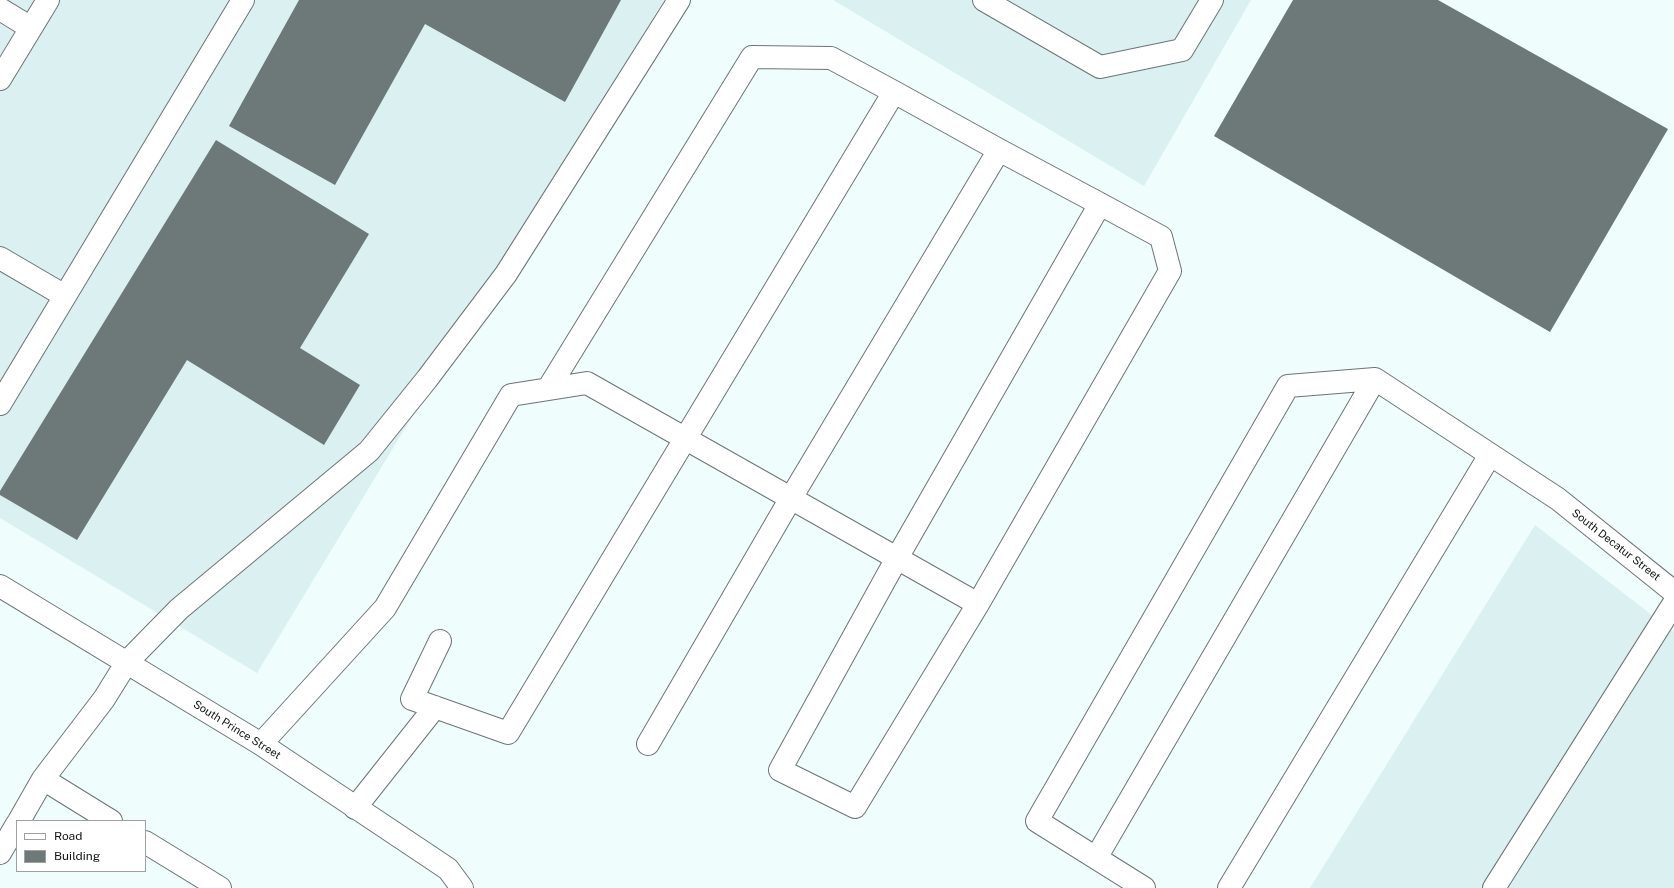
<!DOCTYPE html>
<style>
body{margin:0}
#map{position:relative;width:1674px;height:888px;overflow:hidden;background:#f0fdfd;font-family:"Public Sans",sans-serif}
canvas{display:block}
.legend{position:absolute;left:16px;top:820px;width:130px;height:52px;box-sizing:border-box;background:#fff;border:1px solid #9fa0a0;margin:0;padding:5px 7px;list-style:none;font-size:12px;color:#0e1212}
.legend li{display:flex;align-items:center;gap:8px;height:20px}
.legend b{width:20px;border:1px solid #9fa0a0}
</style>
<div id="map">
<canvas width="1674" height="888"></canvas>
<ul class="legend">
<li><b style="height:5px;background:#fff"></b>Road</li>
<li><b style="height:11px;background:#6d7878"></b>Building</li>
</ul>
</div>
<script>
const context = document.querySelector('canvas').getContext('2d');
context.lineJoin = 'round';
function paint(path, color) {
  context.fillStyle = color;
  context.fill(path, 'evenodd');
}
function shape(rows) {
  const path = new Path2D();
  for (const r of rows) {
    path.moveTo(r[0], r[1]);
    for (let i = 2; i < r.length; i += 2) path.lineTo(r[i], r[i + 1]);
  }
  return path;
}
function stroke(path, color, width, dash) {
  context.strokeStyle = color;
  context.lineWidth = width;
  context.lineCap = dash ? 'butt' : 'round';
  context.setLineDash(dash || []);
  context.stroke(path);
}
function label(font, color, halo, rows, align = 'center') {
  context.font = font + ' "Public Sans",sans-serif';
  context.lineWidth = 3;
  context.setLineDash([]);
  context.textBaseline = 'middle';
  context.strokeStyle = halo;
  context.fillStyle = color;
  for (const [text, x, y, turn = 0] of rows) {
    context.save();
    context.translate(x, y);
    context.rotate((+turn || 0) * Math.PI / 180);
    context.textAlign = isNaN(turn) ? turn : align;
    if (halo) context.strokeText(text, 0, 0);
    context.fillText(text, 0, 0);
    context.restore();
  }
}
paint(shape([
 [0,0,664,0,257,673,0,518],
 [833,0,1251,0,1144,186],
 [1535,525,1674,632,1674,888,1310,888]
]), '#dbf0f1');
paint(shape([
 [299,0,621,0,565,102,425,24,335,185,229,126],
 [1293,0,1438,0,1668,129,1550,332,1214,136],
 [216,140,369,234,300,348,360,385,324,445,187,360,77,540,0,495,0,491]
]), '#6d7878');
const minor = shape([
 [984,0,1100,67,1182,50,1212,0],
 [0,9,31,28],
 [0,79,48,0],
 [0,258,65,296],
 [548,389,752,57,831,58,894,92,999,150,1100,204,1161,237,1170,271,978,604,855,807,780,770,897,558,1100,204],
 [0,404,243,0],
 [0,586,261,744,448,869,462,888],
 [440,641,412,699,508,733,894,92],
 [261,744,385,608,511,395,587,383,978,604],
 [648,744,791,498,999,150],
 [43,779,111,821],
 [355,808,435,707],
 [19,821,43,779,104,699,127,662,179,609,369,451,427,379,506,274,679,0],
 [145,842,220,888],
 [0,853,17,824],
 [1096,858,1375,379],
 [1144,888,1037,821,1288,386,1375,379,1558,499,1674,592],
 [1229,888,1490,455],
 [1494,888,1674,603]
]);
stroke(minor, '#6a7576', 24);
stroke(minor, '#fff', 22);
label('11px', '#0e1212', '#fff', [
 ["South Decatur Street",1616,545,38],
 ["South Prince Street",237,730,32]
]);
</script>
